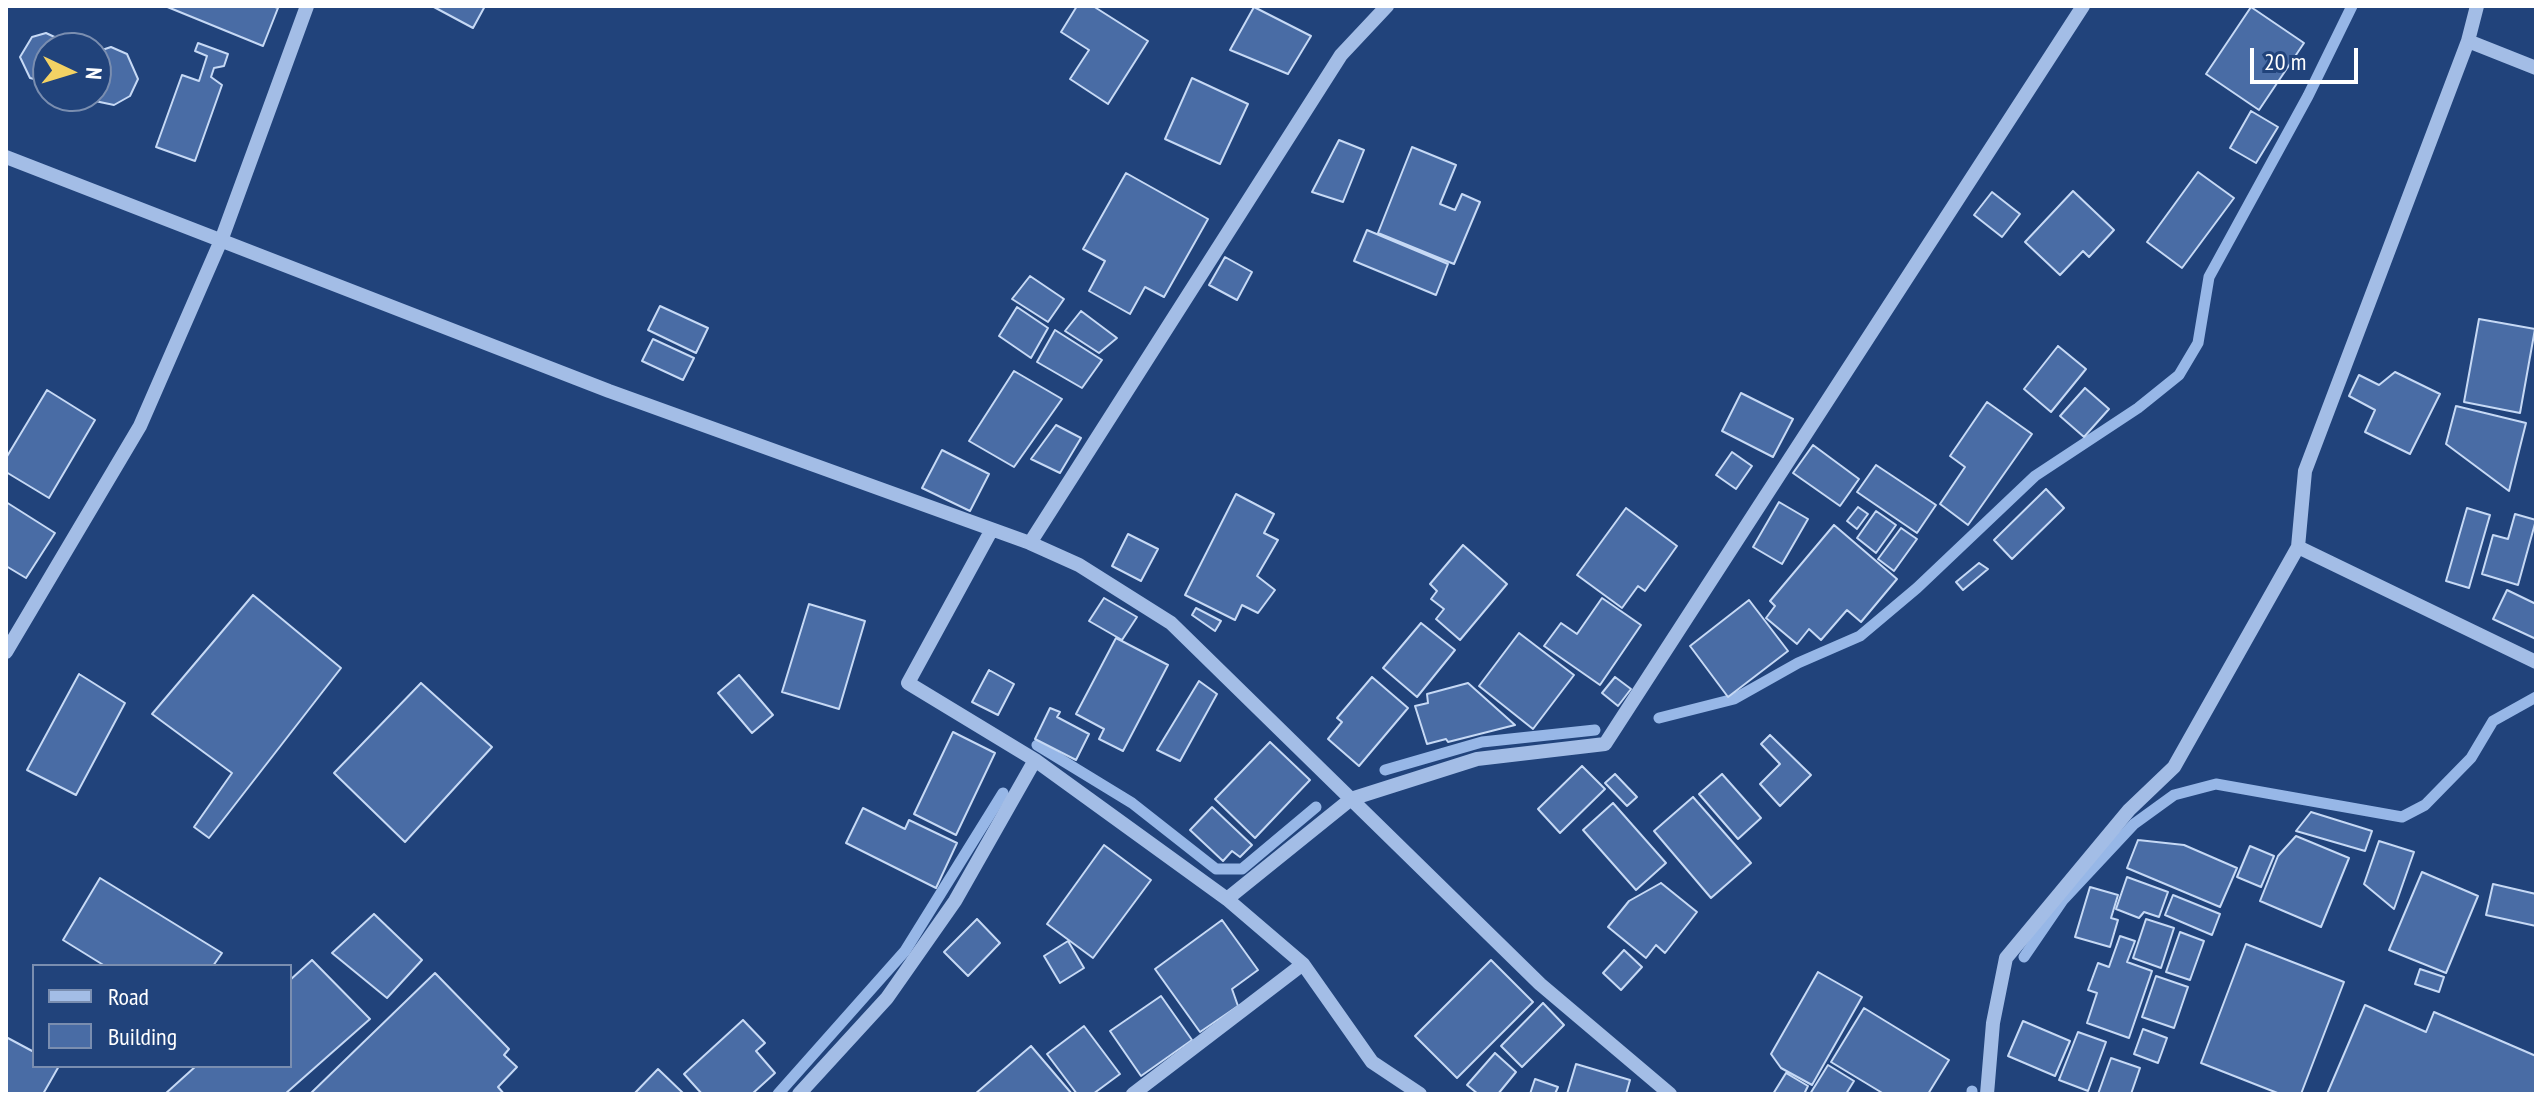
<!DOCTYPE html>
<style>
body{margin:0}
#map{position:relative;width:2542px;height:1100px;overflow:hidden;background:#21437b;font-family:"PT Sans Narrow",sans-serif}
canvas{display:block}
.frame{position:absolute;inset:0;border:8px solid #fff;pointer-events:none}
.legend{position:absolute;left:32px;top:964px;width:260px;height:104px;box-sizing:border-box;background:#21437b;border:2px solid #7a8eb0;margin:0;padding:10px 14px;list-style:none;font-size:24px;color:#fff}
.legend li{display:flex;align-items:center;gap:16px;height:40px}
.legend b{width:40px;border:2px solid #7a8eb0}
.north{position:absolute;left:32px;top:32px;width:80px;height:80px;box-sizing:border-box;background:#21437b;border:2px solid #7a8eb0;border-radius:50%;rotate:94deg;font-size:22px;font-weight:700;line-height:32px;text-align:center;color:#fff}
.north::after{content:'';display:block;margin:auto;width:28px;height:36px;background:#f3d264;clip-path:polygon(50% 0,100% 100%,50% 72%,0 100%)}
.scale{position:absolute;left:2250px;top:48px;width:108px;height:36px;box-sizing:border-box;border:4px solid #fff;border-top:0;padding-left:10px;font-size:24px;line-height:28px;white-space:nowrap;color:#fff;-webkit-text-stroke:6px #21437b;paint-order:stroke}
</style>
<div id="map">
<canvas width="2542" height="1100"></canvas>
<div class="frame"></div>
<ul class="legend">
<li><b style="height:10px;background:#a3bde6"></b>Road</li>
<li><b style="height:22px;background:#496ca5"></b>Building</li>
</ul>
<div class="north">N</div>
<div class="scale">20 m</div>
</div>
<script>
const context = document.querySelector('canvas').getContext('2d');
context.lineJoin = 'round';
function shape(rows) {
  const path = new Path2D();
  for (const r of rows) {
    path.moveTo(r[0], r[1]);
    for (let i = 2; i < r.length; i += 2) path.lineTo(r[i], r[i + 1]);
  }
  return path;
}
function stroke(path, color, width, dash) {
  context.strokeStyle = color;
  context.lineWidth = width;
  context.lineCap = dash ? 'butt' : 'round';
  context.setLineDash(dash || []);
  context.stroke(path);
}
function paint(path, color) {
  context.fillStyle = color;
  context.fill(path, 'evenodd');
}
stroke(shape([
 [1659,718,1734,699,1798,663,1860,636,1917,588,2035,476,2138,408,2179,375,2198,343,2209,277,2308,96,2352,6],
 [1037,745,1132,803,1216,869,1242,869,1316,807],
 [1385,770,1482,742,1595,730],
 [2024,957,2063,900,2134,824,2174,795,2216,784,2402,817,2425,805,2471,758,2493,721,2536,697],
 [1972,1091,1972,1094],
 [778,1094,905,951,1003,793]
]), '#97b7e7', 11);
const building = shape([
 [165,6,272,6,278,8,263,46,165,6],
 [432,6,485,6,473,28,432,6],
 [1077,6,1093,6,1148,41,1108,104,1070,79,1089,50,1061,32,1077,6],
 [1254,7,1311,36,1288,74,1230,50,1254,7],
 [2251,7,2304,43,2259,110,2206,74,2251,7],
 [46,33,61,40,67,48,48,48,46,82,30,78,20,57,32,37,46,33],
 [198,43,228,54,224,66,214,68,211,77,222,85,195,161,156,147,182,75,199,81,207,56,195,51,198,43],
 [111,47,127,54,138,79,130,96,114,105,95,101,90,96,96,96,96,52,111,47],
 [1192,78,1248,104,1220,164,1165,139,1192,78],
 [2251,111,2278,127,2256,163,2230,148,2251,111],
 [1339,140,1364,150,1343,202,1312,192,1339,140],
 [1412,147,1456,165,1440,204,1455,210,1462,194,1480,202,1454,264,1378,233,1412,147],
 [2198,172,2234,198,2182,268,2147,242,2198,172],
 [1126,173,1208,219,1164,297,1145,287,1130,314,1089,291,1105,261,1083,249,1126,173],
 [2073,191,2114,230,2089,257,2083,251,2060,275,2025,242,2073,191],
 [1992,192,2020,214,2002,237,1974,215,1992,192],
 [1367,230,1448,264,1436,295,1354,261,1367,230],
 [1225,257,1252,272,1237,300,1209,285,1225,257],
 [1030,276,1064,299,1048,322,1012,299,1030,276],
 [660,306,708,328,696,353,648,330,660,306],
 [1017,307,1048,328,1031,358,999,336,1017,307],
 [1081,311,1117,338,1099,353,1065,331,1081,311],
 [2479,319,2535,329,2520,413,2464,402,2479,319],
 [1055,330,1102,360,1082,388,1037,362,1055,330],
 [653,339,694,358,683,380,642,361,653,339],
 [2058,346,2086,369,2051,412,2024,389,2058,346],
 [1014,371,1062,399,1014,467,969,441,1014,371],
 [2395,372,2440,394,2410,454,2365,432,2375,410,2349,396,2359,375,2379,385,2395,372],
 [2085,388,2109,409,2084,437,2060,416,2085,388],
 [47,390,95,420,49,498,6,472,6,458,47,390],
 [1741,393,1793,419,1773,457,1722,431,1741,393],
 [1987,402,2032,434,1968,525,1940,504,1965,467,1950,456,1987,402],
 [2456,406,2526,423,2509,491,2446,444,2456,406],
 [1056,425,1081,438,1060,473,1031,459,1056,425],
 [1813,445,1859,479,1840,506,1793,473,1813,445],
 [942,450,989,474,970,511,922,488,942,450],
 [1732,452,1752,466,1736,489,1716,475,1732,452],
 [1876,465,1936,505,1917,533,1857,492,1876,465],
 [2046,489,2064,508,2012,559,1994,540,2046,489],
 [1236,494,1274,514,1264,533,1278,540,1257,576,1275,590,1258,613,1242,605,1235,620,1185,595,1236,494],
 [6,502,55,533,26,578,6,566,6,502],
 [1779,502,1808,519,1782,564,1753,547,1779,502],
 [1858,507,1868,514,1857,529,1847,521,1858,507],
 [1626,508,1677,546,1645,591,1638,586,1622,608,1577,575,1626,508],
 [2467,508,2490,515,2469,588,2446,581,2467,508],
 [1876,511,1896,525,1876,553,1857,538,1876,511],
 [2515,514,2536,520,2518,585,2482,574,2493,535,2508,539,2515,514],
 [1834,525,1897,579,1861,622,1847,610,1821,640,1809,629,1797,644,1766,618,1775,606,1770,601,1834,525],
 [1901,528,1917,539,1894,571,1878,559,1901,528],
 [1128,534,1158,549,1141,581,1112,566,1128,534],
 [1463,545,1507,584,1460,640,1436,619,1444,609,1431,599,1437,591,1430,584,1463,545],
 [1979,563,1988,569,1963,590,1956,582,1979,563],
 [2507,590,2536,604,2536,639,2493,619,2507,590],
 [253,595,341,668,209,838,194,827,232,773,152,714,253,595],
 [1104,598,1137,617,1122,640,1089,621,1104,598],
 [1602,598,1641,625,1600,685,1544,646,1561,623,1577,634,1602,598],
 [1749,600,1788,651,1728,697,1690,646,1749,600],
 [809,604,865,621,839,709,782,692,809,604],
 [1196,608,1221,621,1215,631,1192,615,1196,608],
 [1421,623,1455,650,1417,697,1383,668,1421,623],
 [1519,633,1574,675,1533,729,1479,686,1519,633],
 [1116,638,1168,665,1123,751,1099,739,1104,729,1076,714,1116,638],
 [989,670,1014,684,998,715,972,702,989,670],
 [79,674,125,703,76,795,27,770,79,674],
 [739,675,773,715,752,733,718,693,739,675],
 [1372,677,1408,708,1359,766,1328,739,1342,722,1337,718,1372,677],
 [1615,677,1631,689,1618,706,1602,693,1615,677],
 [1199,681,1217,694,1180,761,1157,750,1199,681],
 [421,683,492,747,405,842,334,773,421,683],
 [1468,683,1515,725,1448,742,1446,739,1427,744,1415,706,1428,703,1427,694,1468,683],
 [1050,708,1060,712,1057,717,1089,734,1076,760,1035,739,1050,708],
 [953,732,995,753,956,835,914,814,953,732],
 [1770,735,1811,775,1780,806,1760,784,1780,764,1761,744,1770,735],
 [1270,742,1310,780,1255,838,1215,799,1270,742],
 [1582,766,1605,789,1560,833,1538,809,1582,766],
 [1615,774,1637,797,1627,806,1605,783,1615,774],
 [1722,774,1761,818,1738,839,1699,794,1722,774],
 [1693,797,1751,863,1711,898,1654,831,1693,797],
 [1613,803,1666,863,1636,890,1583,830,1613,803],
 [1212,807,1252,845,1240,857,1232,851,1223,861,1190,830,1212,807],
 [863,808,905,829,909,820,957,843,936,888,846,843,863,808],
 [2311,812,2372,831,2365,851,2296,831,2311,812],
 [2296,836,2349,858,2321,927,2260,901,2278,856,2296,836],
 [2138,840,2184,845,2237,868,2220,907,2127,868,2138,840],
 [2379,841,2414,852,2394,909,2364,884,2379,841],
 [1104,845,1151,880,1093,958,1047,924,1104,845],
 [2250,846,2274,856,2261,887,2237,877,2250,846],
 [2422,872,2478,896,2446,973,2389,950,2422,872],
 [2127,877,2168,892,2159,917,2144,912,2139,918,2116,909,2127,877],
 [100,878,222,953,213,966,105,966,63,940,100,878],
 [1661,883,1697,912,1665,953,1656,945,1646,958,1608,927,1629,901,1661,883],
 [2493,884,2536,894,2536,926,2486,915,2493,884],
 [2090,887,2118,895,2111,918,2118,920,2110,947,2075,937,2090,887],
 [2173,895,2220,914,2212,935,2165,915,2173,895],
 [374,914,422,960,387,998,332,953,374,914],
 [977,919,1000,943,968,976,944,952,977,919],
 [2146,919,2174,928,2161,968,2133,958,2146,919],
 [1222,920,1258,970,1232,989,1238,1006,1200,1032,1155,969,1222,920],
 [2180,932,2204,941,2190,980,2166,972,2180,932],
 [2120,936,2135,941,2127,962,2152,971,2129,1038,2087,1023,2097,993,2088,990,2098,963,2109,967,2120,936],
 [1068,941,1084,968,1060,983,1044,956,1068,941],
 [2246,944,2344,982,2301,1094,2280,1094,2201,1063,2246,944],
 [1624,950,1642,967,1621,990,1603,973,1624,950],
 [312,960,370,1019,285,1094,165,1094,196,1066,290,1066,290,980,312,960],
 [1491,960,1533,1002,1457,1078,1415,1036,1491,960],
 [2420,969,2444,977,2439,992,2415,984,2420,969],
 [1818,972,1862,997,1812,1085,1781,1068,1771,1054,1818,972],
 [435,973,509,1049,504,1055,517,1067,498,1087,504,1094,310,1094,435,973],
 [2156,976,2188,987,2174,1028,2142,1017,2156,976],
 [1161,996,1192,1040,1141,1076,1110,1031,1161,996],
 [1543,1003,1564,1025,1522,1067,1501,1046,1543,1003],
 [2365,1005,2426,1032,2434,1012,2536,1056,2536,1094,2327,1094,2365,1005],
 [1864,1008,1949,1060,1928,1094,1884,1094,1831,1062,1864,1008],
 [743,1020,765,1043,756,1051,775,1073,752,1094,702,1094,684,1074,743,1020],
 [2023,1021,2070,1041,2055,1076,2008,1056,2023,1021],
 [1084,1026,1120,1074,1093,1094,1077,1094,1047,1054,1084,1026],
 [2143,1029,2167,1038,2158,1063,2134,1054,2143,1029],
 [2078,1032,2106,1042,2088,1091,2059,1080,2078,1032],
 [6,1037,34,1052,34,1066,59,1066,43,1094,6,1094,6,1037],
 [1031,1046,1072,1094,975,1094,1031,1046],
 [1495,1053,1516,1072,1498,1094,1478,1094,1467,1085,1495,1053],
 [2111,1058,2140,1068,2131,1094,2098,1094,2111,1058],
 [1576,1064,1630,1080,1626,1094,1567,1094,1576,1064],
 [1828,1065,1854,1081,1846,1094,1810,1094,1828,1065],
 [658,1069,684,1094,634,1094,658,1069],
 [1786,1073,1808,1086,1804,1094,1773,1094,1786,1073],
 [1535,1079,1558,1087,1555,1094,1530,1094,1535,1079]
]);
paint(building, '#496ca5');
stroke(building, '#c6d9f5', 2);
stroke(shape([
 [2477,6,2468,41,2536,68],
 [6,157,609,391,1030,543,1079,565,1171,623,1540,984,1670,1094],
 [991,531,908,683,1035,760],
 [1030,543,1341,55,1387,6],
 [2298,547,2536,662],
 [6,652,140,426,222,238,307,6],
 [1303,964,1372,1062,1420,1094],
 [799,1094,887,998,955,901,1035,760,1227,899,1351,799,1477,759,1605,744,2083,6],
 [1133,1094,1303,964,1227,899],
 [1987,1094,1993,1023,2006,958,2129,810,2174,767,2298,547,2305,471,2468,41]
]), '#a3bde6', 14);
</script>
